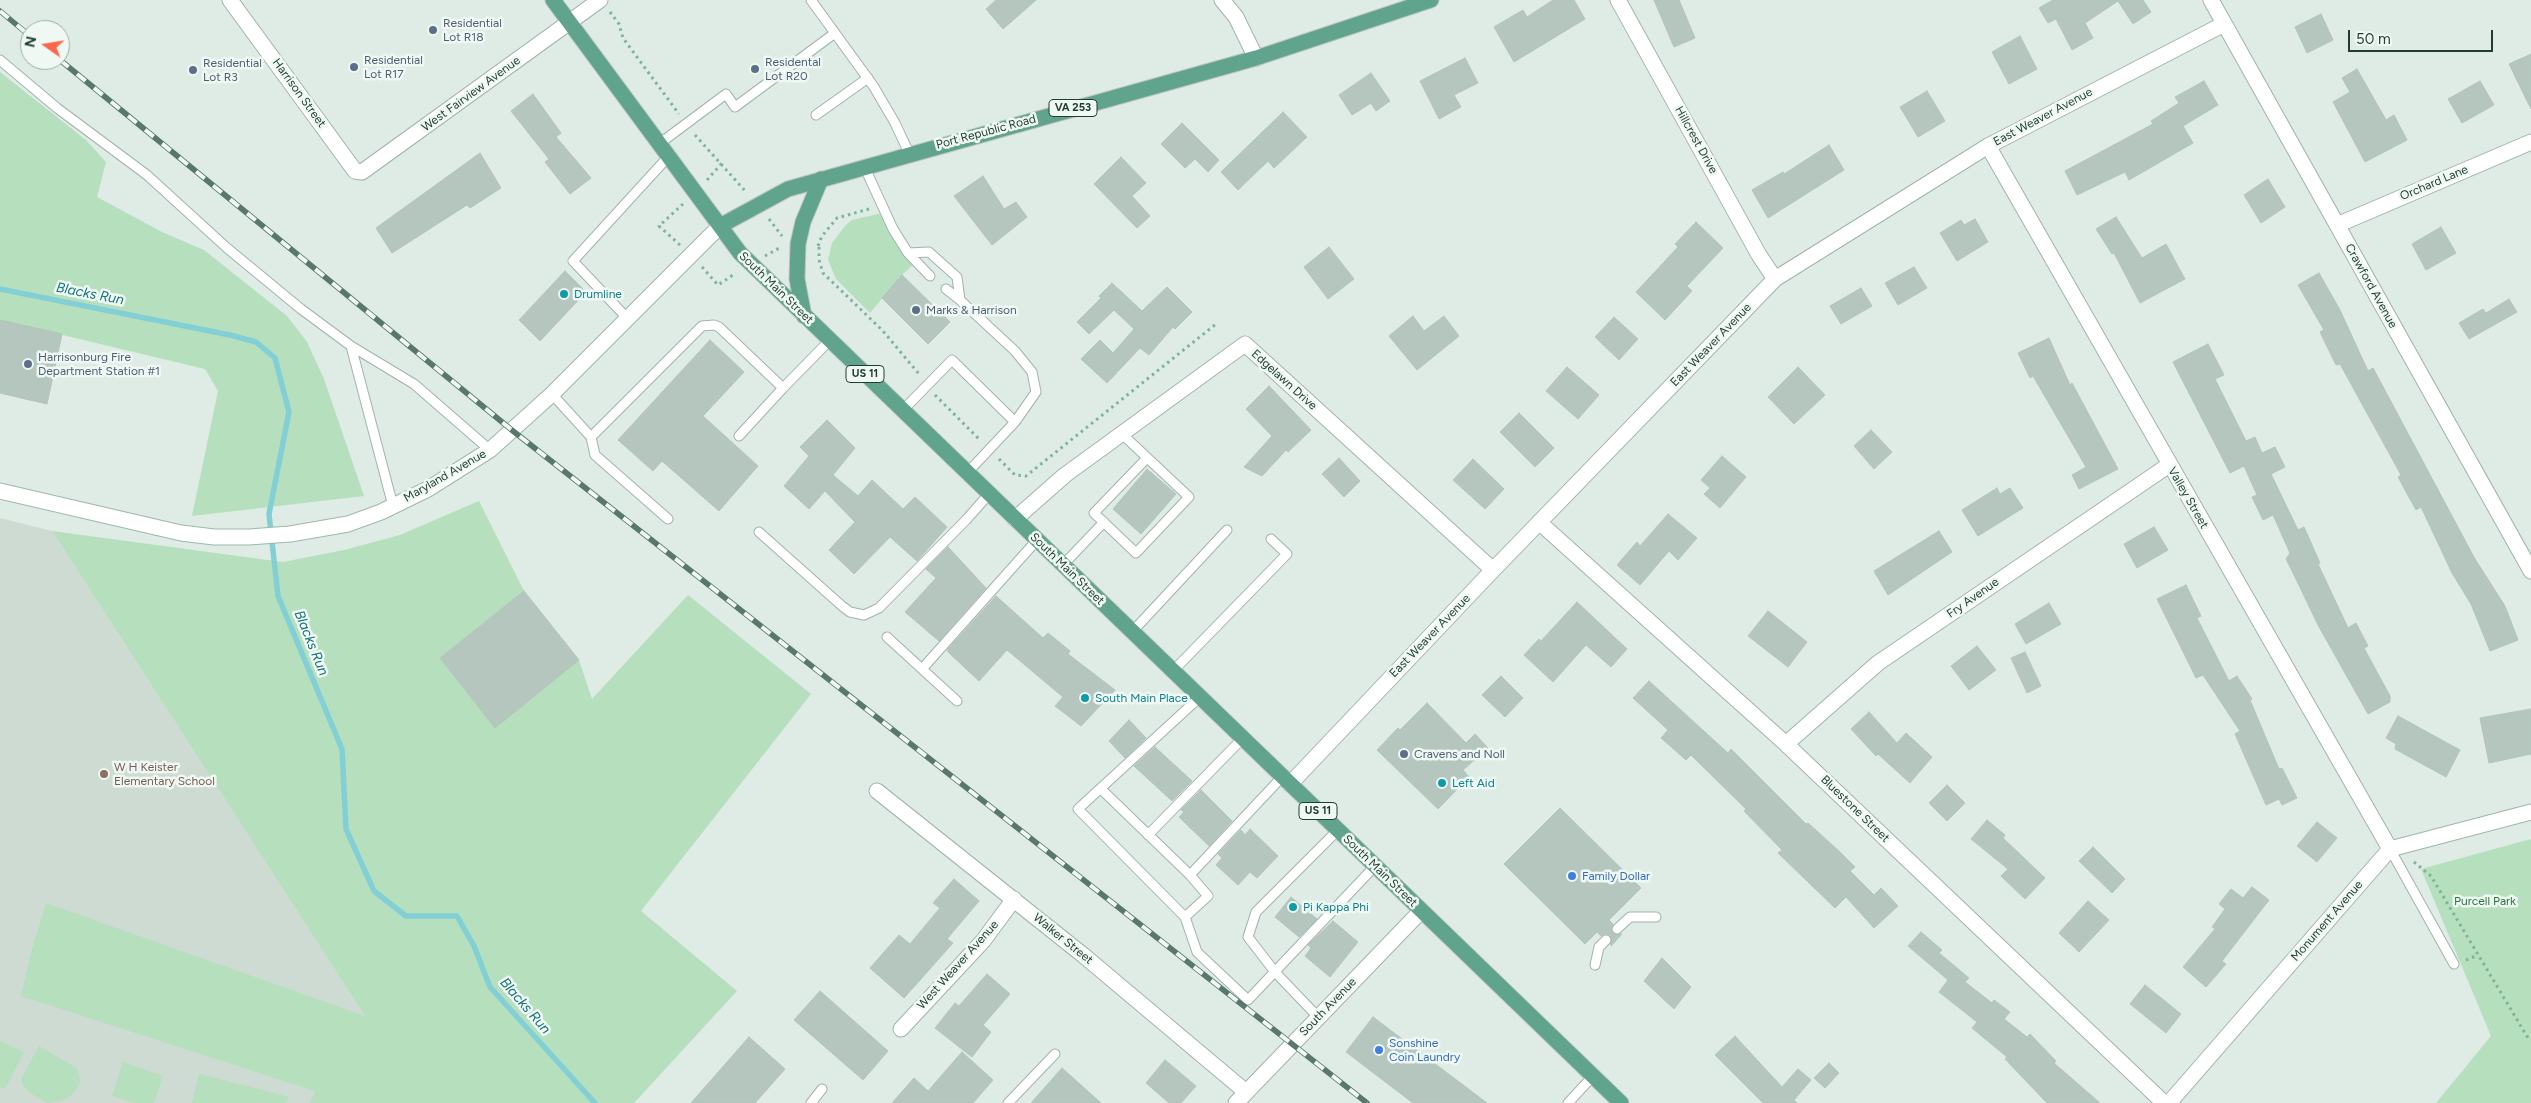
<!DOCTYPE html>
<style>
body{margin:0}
#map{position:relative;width:2531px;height:1103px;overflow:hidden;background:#dfebe5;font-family:Figtree,sans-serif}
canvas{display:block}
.north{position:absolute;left:20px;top:20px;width:50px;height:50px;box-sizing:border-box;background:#eff8f3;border:1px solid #9cada6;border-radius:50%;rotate:283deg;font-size:14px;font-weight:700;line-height:20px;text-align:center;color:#1f3d32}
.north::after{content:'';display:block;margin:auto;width:18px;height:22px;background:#fc674c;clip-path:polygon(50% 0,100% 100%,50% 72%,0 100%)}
.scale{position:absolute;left:2348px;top:30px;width:145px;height:22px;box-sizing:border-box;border:2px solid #1f3d32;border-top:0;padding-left:6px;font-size:15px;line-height:18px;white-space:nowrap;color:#1f3d32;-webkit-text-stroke:4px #eff8f3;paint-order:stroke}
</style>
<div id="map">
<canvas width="2531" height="1103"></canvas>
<div class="north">N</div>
<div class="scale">50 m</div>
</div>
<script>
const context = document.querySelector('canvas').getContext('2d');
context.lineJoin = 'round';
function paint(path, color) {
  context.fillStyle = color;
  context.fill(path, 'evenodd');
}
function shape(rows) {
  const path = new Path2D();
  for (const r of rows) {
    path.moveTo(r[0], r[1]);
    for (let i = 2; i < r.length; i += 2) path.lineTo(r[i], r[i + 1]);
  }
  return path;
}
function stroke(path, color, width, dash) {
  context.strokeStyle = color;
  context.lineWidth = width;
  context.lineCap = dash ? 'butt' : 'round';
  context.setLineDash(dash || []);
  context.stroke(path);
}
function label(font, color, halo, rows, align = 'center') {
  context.font = font + ' Figtree,sans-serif';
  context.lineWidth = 5;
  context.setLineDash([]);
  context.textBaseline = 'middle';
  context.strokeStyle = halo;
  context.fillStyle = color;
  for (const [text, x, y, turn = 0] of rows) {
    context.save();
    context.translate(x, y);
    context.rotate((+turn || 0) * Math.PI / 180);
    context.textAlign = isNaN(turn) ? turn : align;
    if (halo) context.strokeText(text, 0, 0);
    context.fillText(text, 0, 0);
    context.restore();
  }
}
paint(shape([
 [0,518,52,531,366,1017,328,1103,0,1103]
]), '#cddbd3');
paint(shape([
 [0,72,86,140,106,162,97,197,164,233,204,250,287,316,307,342,324,379,364,496,192,516,218,391,205,369,0,320],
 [891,211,895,237,915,263,902,275,870,313,836,279,828,260,832,243,845,226,852,220],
 [479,501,524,591,440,658,495,728,579,660,592,699,688,595,811,694,641,911,737,991,634,1103,310,1103,315,1091,21,996,32,949,46,903,365,1016,52,531,283,562,344,550,400,535],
 [2531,839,2531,1103,2436,1103,2491,1036,2421,869],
 [0,1041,24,1052,5,1089,0,1087],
 [39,1046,78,1069,80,1082,73,1094,62,1101,48,1103,33,1095,24,1087,21,1079],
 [123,1062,163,1076,154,1103,134,1103,112,1096],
 [199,1074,200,1074,289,1097,285,1103,192,1103]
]), '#b6dfbd');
stroke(shape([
 [0,289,230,335,256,342,275,358,289,412,269,514,278,596,342,749,346,829,374,891,406,916,457,916,474,946,490,987,595,1103]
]), '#82d0d5', 5.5);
const building = shape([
 [996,0,1036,0,1003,29,986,9,996,0],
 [1553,0,1574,0,1585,19,1514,62,1494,27,1523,10,1527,17,1553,0],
 [1654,0,1679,0,1695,38,1674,47,1654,0],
 [2053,0,2143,0,2151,12,2133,24,2118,1,2085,23,2093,38,2072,50,2056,19,2048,23,2039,8,2053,0],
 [2321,14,2333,40,2307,53,2295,27,2321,14],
 [2020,36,2037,69,2009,84,1992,52,2020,36],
 [2531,54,2531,109,2509,64,2531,54],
 [1465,58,1478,83,1454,95,1461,107,1439,119,1420,81,1465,58],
 [2357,69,2386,120,2394,115,2407,140,2365,162,2333,102,2350,92,2342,78,2357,69],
 [1371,73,1390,101,1376,111,1371,103,1352,115,1339,95,1371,73],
 [2204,81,2218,105,2183,126,2193,143,2129,180,2125,172,2077,195,2065,171,2153,124,2151,121,2179,103,2175,97,2204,81],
 [2480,81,2494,105,2462,123,2448,99,2480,81],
 [1927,91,1945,121,1918,137,1900,107,1927,91],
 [533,94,561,133,556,137,591,178,570,194,545,162,549,159,511,111,533,94],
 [1283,112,1307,137,1274,168,1268,161,1238,190,1221,172,1283,112],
 [1182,123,1219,160,1208,172,1195,159,1185,168,1161,144,1182,123],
 [1829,145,1844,170,1768,218,1752,190,1783,172,1784,174,1829,145],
 [480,153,501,188,470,208,467,205,392,253,376,228,480,153],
 [1121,157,1146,183,1132,196,1150,216,1137,228,1094,184,1121,157],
 [983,176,1004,209,1016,202,1027,217,992,245,954,196,983,176],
 [2268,179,2285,207,2261,223,2244,195,2268,179],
 [2116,217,2142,258,2166,244,2185,279,2140,303,2114,253,2112,254,2096,229,2116,217],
 [1975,219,1988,242,1957,261,1940,233,1961,220,1964,225,1975,219],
 [1696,222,1723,248,1687,286,1692,291,1665,320,1636,292,1678,247,1675,244,1696,222],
 [2441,227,2456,253,2426,270,2412,244,2441,227],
 [1329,247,1354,279,1328,299,1304,267,1329,247],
 [1914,267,1927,288,1898,305,1885,283,1914,267],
 [565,271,586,292,540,341,519,320,565,271],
 [2319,273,2340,310,2368,371,2373,368,2475,559,2505,606,2518,640,2490,651,2471,604,2452,573,2421,507,2416,510,2398,477,2401,475,2340,364,2336,365,2320,332,2324,330,2298,285,2319,273],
 [902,275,950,322,928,344,882,298,902,275],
 [1112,283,1142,311,1167,287,1192,312,1175,329,1173,327,1149,355,1140,348,1107,383,1081,359,1100,340,1113,353,1134,329,1114,310,1089,334,1077,322,1101,298,1099,296,1112,283],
 [1861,288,1872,306,1841,324,1830,306,1861,288],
 [2509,299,2517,312,2469,339,2459,323,2483,309,2486,313,2509,299],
 [1413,316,1424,331,1444,316,1459,336,1417,370,1389,336,1413,316],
 [1614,317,1638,339,1619,360,1595,337,1614,317],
 [0,320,62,334,47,404,0,393,0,320],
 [2049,338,2070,385,2072,383,2118,469,2079,489,2072,475,2086,467,2033,376,2030,378,2018,353,2049,338],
 [710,340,744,372,703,416,758,466,719,511,662,461,653,471,618,440,710,340],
 [2208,344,2224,375,2215,379,2246,441,2255,437,2262,453,2275,447,2285,467,2271,474,2298,530,2304,527,2320,563,2318,564,2348,628,2356,623,2368,646,2364,648,2390,696,2390,702,2368,714,2318,625,2294,575,2286,559,2290,553,2273,515,2263,520,2252,497,2257,495,2244,466,2230,473,2173,362,2208,344],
 [1567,367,1599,395,1578,419,1546,391,1567,367],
 [1798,367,1825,395,1794,424,1768,397,1798,367],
 [1269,386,1311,430,1288,452,1286,450,1262,476,1244,467,1272,436,1246,409,1269,386],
 [1519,413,1554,448,1535,467,1500,432,1519,413],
 [827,420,855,448,833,475,858,496,872,480,903,509,915,497,947,527,917,561,890,537,854,574,829,550,855,522,825,491,809,509,784,486,809,456,800,447,827,420],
 [1871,430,1892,452,1874,469,1854,446,1871,430],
 [1722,456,1746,477,1720,508,1704,494,1710,488,1701,480,1722,456],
 [1339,458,1360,481,1344,497,1322,474,1339,458],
 [1473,459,1504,489,1485,509,1453,480,1473,459],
 [1147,469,1176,494,1141,534,1113,509,1147,469],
 [1997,488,2000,494,2010,488,2023,508,1978,536,1962,510,1997,488],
 [1668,514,1697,538,1678,560,1669,551,1640,585,1617,565,1637,542,1640,546,1668,514],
 [2154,527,2168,550,2137,568,2124,544,2154,527],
 [1939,531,1952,552,1888,595,1874,571,1939,531],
 [948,547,986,588,939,641,905,612,936,578,926,569,948,547],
 [2186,585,2201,616,2197,618,2229,681,2237,676,2252,699,2250,700,2279,769,2282,768,2297,798,2282,805,2279,799,2266,805,2235,734,2240,731,2203,675,2196,678,2157,599,2186,585],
 [524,591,579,660,495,728,440,658,524,591],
 [996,596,1043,638,1048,633,1070,651,1068,654,1115,690,1081,726,1055,706,1063,697,1007,650,979,681,948,652,948,649,996,596],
 [1577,602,1627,649,1611,667,1586,645,1553,682,1524,655,1539,639,1541,641,1577,602],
 [2049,603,2061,624,2026,644,2015,624,2049,603],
 [1768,611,1807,642,1788,667,1748,636,1768,611],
 [1977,646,1996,670,1969,690,1951,666,1977,646],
 [2025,652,2041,686,2027,693,2011,658,2025,652],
 [1501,676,1523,698,1505,717,1482,695,1501,676],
 [1649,681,1728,753,1731,749,1806,824,1808,823,1840,852,1855,867,1850,871,1874,895,1881,888,1898,906,1874,928,1846,897,1835,908,1778,853,1782,850,1744,811,1746,809,1691,755,1686,760,1661,738,1668,730,1633,698,1649,681],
 [1427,703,1466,743,1475,734,1488,748,1463,770,1469,777,1438,809,1377,750,1398,728,1400,730,1427,703],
 [2531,709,2531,754,2489,763,2480,718,2531,709],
 [1869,712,1897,743,1906,733,1932,757,1910,783,1878,754,1876,756,1851,729,1869,712],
 [2398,716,2460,750,2446,777,2395,749,2396,744,2386,738,2398,716],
 [1129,720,1146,738,1125,758,1109,741,1129,720],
 [1155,747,1192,781,1172,801,1134,766,1155,747],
 [1947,785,1965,803,1947,821,1929,803,1947,785],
 [1201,790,1232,821,1209,846,1179,817,1184,812,1181,810,1201,790],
 [1560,808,1641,888,1609,920,1613,924,1611,930,1613,934,1622,934,1611,946,1610,935,1605,934,1601,936,1597,932,1585,944,1504,864,1560,808],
 [1987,820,2005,835,2003,838,2045,878,2025,899,2001,876,2008,869,1971,839,1987,820],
 [2317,822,2337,838,2317,862,2297,846,2317,822],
 [1250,829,1278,856,1257,878,1250,872,1238,885,1216,865,1222,858,1218,854,1241,830,1245,835,1250,829],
 [2093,847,2125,879,2112,893,2079,861,2093,847],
 [954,879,979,901,947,939,953,943,904,998,870,968,899,935,910,944,940,908,933,903,954,879],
 [2252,887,2269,900,2222,961,2226,964,2206,987,2183,967,2215,929,2212,927,2225,909,2219,904,2231,889,2243,898,2252,887],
 [1291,897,1317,919,1299,937,1275,917,1291,897],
 [2088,901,2109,920,2079,952,2059,933,2088,901],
 [1333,921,1358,942,1330,977,1305,956,1311,948,1308,945,1333,921],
 [1921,932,1942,950,1939,953,1969,978,1965,982,1992,1003,1994,1000,2010,1012,2004,1019,2027,1037,2030,1034,2056,1061,2054,1063,2100,1103,2047,1103,2005,1059,2007,1057,1972,1028,1977,1022,1939,992,1948,980,1908,946,1921,932],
 [1662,958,1691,987,1674,1009,1644,981,1662,958],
 [987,974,1010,994,983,1025,991,1032,972,1057,935,1028,955,1003,959,1006,987,974],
 [2145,985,2181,1014,2166,1033,2130,1004,2145,985],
 [820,991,888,1051,863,1080,794,1020,820,991],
 [1373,1017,1487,1103,1413,1103,1346,1052,1373,1017],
 [1735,1036,1782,1087,1798,1069,1811,1080,1794,1100,1797,1103,1763,1103,1715,1055,1735,1036],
 [749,1037,785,1069,755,1103,691,1103,749,1037],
 [962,1052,993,1080,973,1103,892,1103,914,1078,928,1091,962,1052],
 [1165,1060,1196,1086,1181,1103,1169,1103,1146,1083,1165,1060],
 [1829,1063,1839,1073,1825,1088,1814,1078,1829,1063],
 [1062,1068,1101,1103,1031,1103,1062,1068]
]);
paint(building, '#b4c6bd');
stroke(building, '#b1c5bb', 1);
const service = shape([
 [811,0,874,87,895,123,909,153],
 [0,60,57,108,147,175,227,248,301,309,351,346,414,384,490,450],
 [816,115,868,78],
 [659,144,726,94,735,107,835,33],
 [864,166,893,229,908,253,930,276],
 [908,253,929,252,957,277,960,300,1015,351,1032,372,1036,392,1015,422],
 [946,289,960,300],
 [627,318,573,261,668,157],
 [351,346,393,506],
 [783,388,830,340],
 [552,394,591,437,702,326,714,325,719,327,783,388,739,436],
 [903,410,952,360,1015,422,967,473],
 [1122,434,1189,497,1136,553,1094,513,1147,458],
 [591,437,595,455,668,519],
 [759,532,842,606,850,612,864,615,879,608,966,520,989,494],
 [1063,565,1104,522],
 [1132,632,1227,530],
 [887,637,957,701],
 [922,669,1037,540],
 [1173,671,1287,554,1271,539],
 [1200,697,1078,809,1185,917,1208,896,1190,875,1282,777],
 [1101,789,1190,875],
 [1148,835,1242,739],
 [2390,849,2454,964],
 [1185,917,1197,952,1248,1000,1375,866],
 [1617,929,1630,917,1656,917],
 [1595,965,1599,947,1606,940],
 [1319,1018,1275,972,1248,937,1256,912,1338,830],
 [811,1103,822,1089],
 [1008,1103,1055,1054],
 [1568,1103,1593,1076]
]);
const minor = shape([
 [230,0,355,171,362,172,600,0],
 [1222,0,1236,17,1256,58],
 [1618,0,1759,255,1775,279],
 [2211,0,2531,571],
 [1988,146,2390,849],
 [2337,225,2531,142],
 [1015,519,1065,475,1245,344,1493,570],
 [1539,522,1786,744,2164,1103],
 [1786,744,1878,663,2169,465],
 [1290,784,1493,570,1775,279,1988,146,2224,24],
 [877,791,1083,955,1246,1092],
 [901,1029,983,941,1014,899],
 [2169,1103,2390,849,2531,812]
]);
const tertiary = shape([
 [1236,1103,1421,911]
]);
const secondary = shape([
 [0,491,181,533,214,537,249,537,290,534,348,524,381,512,428,489,490,450,552,394,720,226]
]);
const primary = shape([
 [553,0,740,253,1621,1103],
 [720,226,788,189,1256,58,1431,0],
 [804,316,797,279,798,244,803,222,821,179]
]);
stroke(service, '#a2b3ac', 11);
stroke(minor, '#a2b3ac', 17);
stroke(tertiary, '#a2b3ac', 17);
stroke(secondary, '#9db8ac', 17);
stroke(primary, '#bcc5c2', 17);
stroke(shape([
 [610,12,619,24,623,38,679,114],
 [695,135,747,193],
 [707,180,722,163],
 [769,219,782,236],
 [680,245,659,226,683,204],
 [818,246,822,236,837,218,869,209],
 [819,247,819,260,823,273,883,331,919,374],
 [765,256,781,247],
 [702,267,718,285,736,273],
 [935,395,980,440],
 [999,459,1015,475,1026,476,1216,324],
 [2414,862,2431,876,2528,1038,2531,1036],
 [2466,960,2478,955]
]), '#7db29c', 3, [2.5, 4]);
stroke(service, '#fff', 9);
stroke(minor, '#fff', 15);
stroke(tertiary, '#fff', 15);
stroke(secondary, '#fff', 15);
stroke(primary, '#60a48d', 15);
const rail = shape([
 [0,11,30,36],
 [60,60,513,431,1367,1103]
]);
stroke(rail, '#59786d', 5.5);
stroke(rail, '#eff8f3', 4, [11]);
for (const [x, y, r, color] of [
 [433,30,5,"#5c6f8a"],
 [354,67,5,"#5c6f8a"],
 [755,69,5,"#5c6f8a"],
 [193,70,5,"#5c6f8a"],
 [564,294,5,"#0f9aa8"],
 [916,310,5,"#5c6f8a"],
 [28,364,5,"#5c6f8a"],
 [1085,698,5,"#0f9aa8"],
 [1404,754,5,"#5c6f8a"],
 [104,774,5,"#8d6e63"],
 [1442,783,5,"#0f9aa8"],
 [1572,876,5,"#3f7fe0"],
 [1293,907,5,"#0f9aa8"],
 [1379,1050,5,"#3f7fe0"]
]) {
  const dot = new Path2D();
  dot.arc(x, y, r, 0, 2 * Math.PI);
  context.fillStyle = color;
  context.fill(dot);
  stroke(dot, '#eff8f3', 2);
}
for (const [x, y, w] of [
 [1073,108,48],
 [865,374,38],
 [1318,811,38]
]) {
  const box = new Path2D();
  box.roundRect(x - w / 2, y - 8.5, w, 17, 4);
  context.fillStyle = '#eff8f3';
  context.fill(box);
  stroke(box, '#1f3d32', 1);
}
label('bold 11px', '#1f3d32', null, [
 ["VA 253",1073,108],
 ["US 11",865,374],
 ["US 11",1318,811]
]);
label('12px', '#4e5e75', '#eff8f3', [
 ["Residential",443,23],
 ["Lot R18",443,37],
 ["Residential",364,60],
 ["Lot R17",364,74],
 ["Residental",765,62],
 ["Lot R20",765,76],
 ["Residential",203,63],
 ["Lot R3",203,77],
 ["Marks & Harrison",926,310],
 ["Harrisonburg Fire",38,357],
 ["Department Station #1",38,371],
 ["Cravens and Noll",1414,754]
], 'left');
label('12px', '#1f3d32', '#eff8f3', [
 ["Harrison Street",299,93,54],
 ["West Fairview Avenue",471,94,-36],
 ["East Weaver Avenue",2043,117,-28],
 ["Port Republic Road",986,132,-15],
 ["Hillcrest Drive",1696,140,61],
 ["Orchard Lane",2434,183,-23],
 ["Crawford Avenue",2371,286,61],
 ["South Main Street",776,288,44],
 ["East Weaver Avenue",1711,345,-46],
 ["Edgelawn Drive",1284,380,42],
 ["Maryland Avenue",445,476,-30],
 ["Valley Street",2188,498,60],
 ["South Main Street",1067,569,44],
 ["Fry Avenue",1973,598,-35],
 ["East Weaver Avenue",1430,636,-46],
 ["Bluestone Street",1855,809,44],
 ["South Main Street",1380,871,44],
 ["Monument Avenue",2327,921,-49],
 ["Walker Street",1063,939,39],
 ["West Weaver Avenue",958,965,-48],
 ["South Avenue",1328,1007,-46]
]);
label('12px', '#0d838f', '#eff8f3', [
 ["Drumline",574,294],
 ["South Main Place",1095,698],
 ["Left Aid",1452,783],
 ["Pi Kappa Phi",1303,907]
], 'left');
label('12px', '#785e54', '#eff8f3', [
 ["W H Keister",114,767],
 ["Elementary School",114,781]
], 'left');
label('12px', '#366cbe', '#eff8f3', [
 ["Family Dollar",1582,876],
 ["Sonshine",1389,1043],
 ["Coin Laundry",1389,1057]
], 'left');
label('12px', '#26763e', '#eff8f3', [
 ["Purcell Park",2485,901]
]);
label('italic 14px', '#15757c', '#eff8f3', [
 ["Blacks Run",90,294,11],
 ["Blacks Run",311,643,68],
 ["Blacks Run",525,1006,49]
]);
</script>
